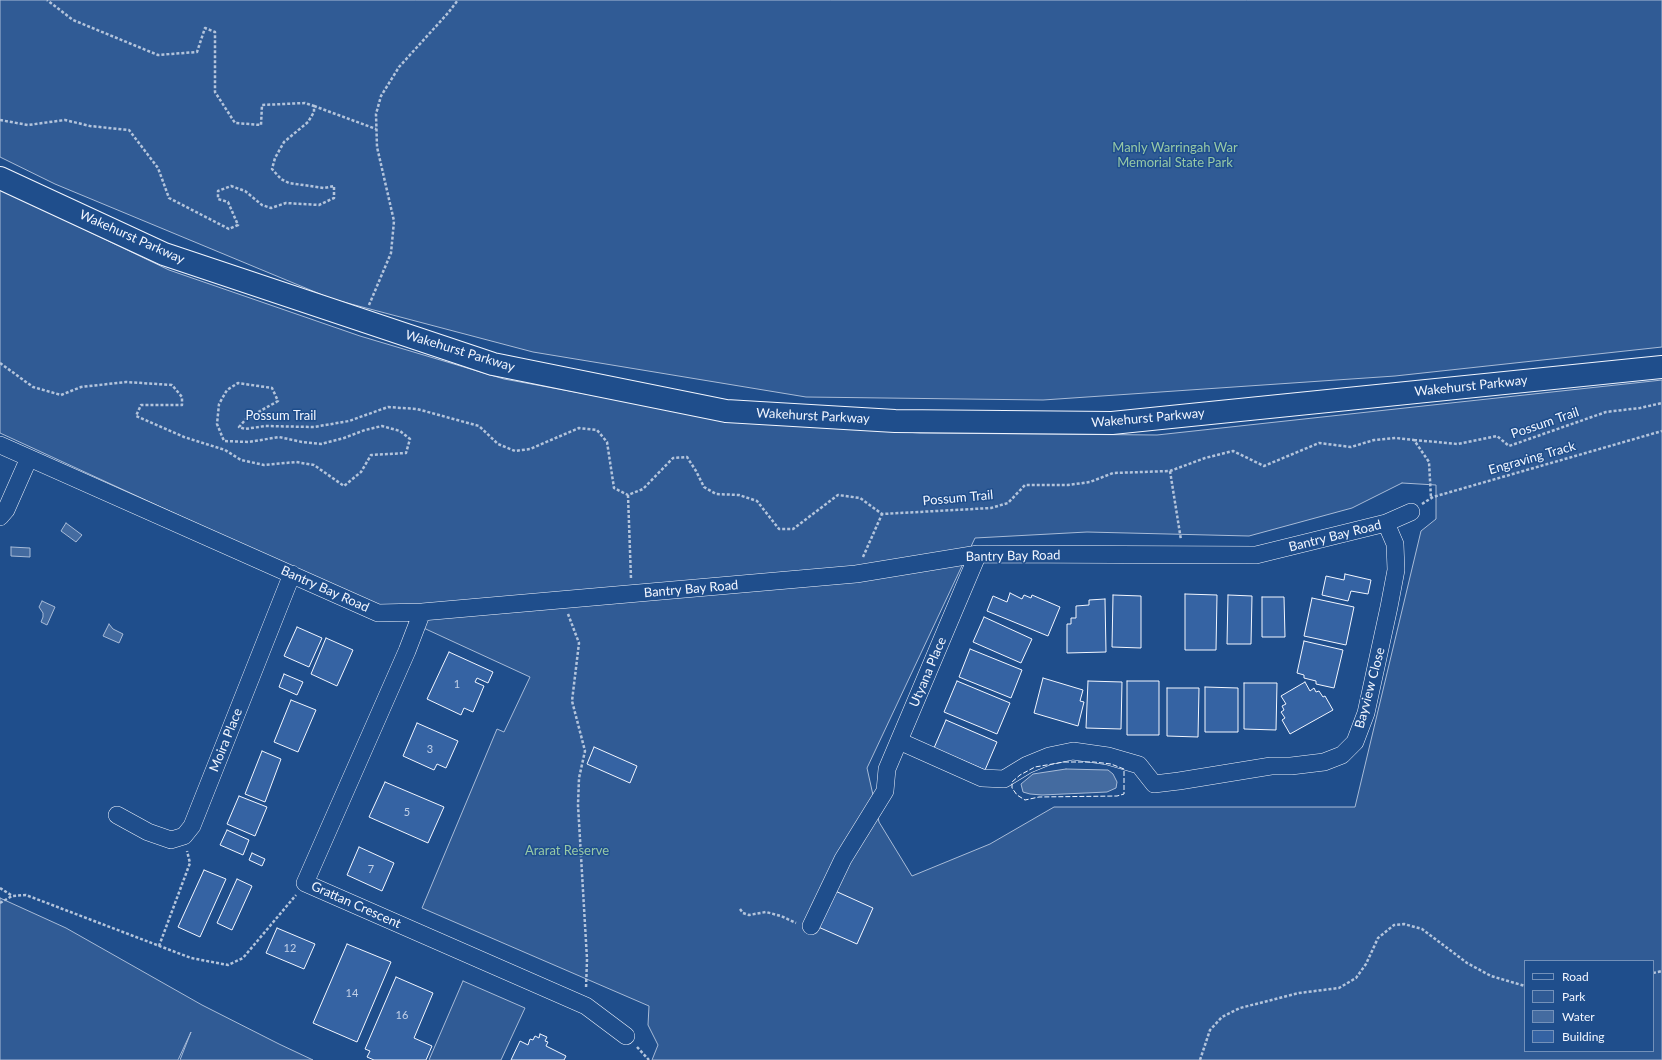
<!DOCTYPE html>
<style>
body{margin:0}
#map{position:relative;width:1662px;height:1060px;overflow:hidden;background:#1f4e8c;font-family:Lato,sans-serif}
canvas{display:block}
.legend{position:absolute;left:1524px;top:960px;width:130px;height:92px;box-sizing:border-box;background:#1f4e8c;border:1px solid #7391ba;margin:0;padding:5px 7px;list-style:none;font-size:12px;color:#f2f6ff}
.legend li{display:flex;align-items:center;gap:8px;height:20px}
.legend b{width:20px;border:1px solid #7391ba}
</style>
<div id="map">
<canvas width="1662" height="1060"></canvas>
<ul class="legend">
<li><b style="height:5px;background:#1f4e8c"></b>Road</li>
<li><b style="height:11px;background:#305b95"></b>Park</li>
<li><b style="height:11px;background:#446ba0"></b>Water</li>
<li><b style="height:11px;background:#3563a3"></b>Building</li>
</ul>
</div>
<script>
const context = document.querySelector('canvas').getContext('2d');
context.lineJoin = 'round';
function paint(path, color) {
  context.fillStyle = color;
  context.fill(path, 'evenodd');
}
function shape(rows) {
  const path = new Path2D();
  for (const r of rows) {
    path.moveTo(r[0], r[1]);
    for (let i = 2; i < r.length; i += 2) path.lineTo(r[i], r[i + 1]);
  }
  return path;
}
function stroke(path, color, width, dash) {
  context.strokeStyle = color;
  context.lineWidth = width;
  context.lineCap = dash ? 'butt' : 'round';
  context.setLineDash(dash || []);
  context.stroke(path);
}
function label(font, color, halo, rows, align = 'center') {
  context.font = font + ' Lato,sans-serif';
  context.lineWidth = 3;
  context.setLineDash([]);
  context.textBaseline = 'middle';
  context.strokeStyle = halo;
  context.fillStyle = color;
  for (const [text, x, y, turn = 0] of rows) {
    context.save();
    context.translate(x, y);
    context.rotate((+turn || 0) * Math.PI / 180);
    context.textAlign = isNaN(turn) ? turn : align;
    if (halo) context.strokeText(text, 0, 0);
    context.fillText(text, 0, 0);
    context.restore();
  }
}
const green = shape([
 [0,0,1662,0,1662,347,1395,376,1043,400,806,397,533,352,332,299,55,184,0,157,0,0],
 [0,189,169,270,360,336,504,379,733,421,920,433,1157,435,1662,380,1662,1060,652,1060,658,1045,648,1025,649,1006,422,908,497,729,504,732,530,677,0,433,0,189],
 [1402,483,1436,485,1436,519,1421,531,1355,807,1054,807,990,844,912,876,879,822,867,768,975,538,1087,532,1249,536,1352,508,1402,483],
 [1525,961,1653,961,1653,1051,1525,1051,1525,961],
 [0,898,66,928,202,1005,279,1044,313,1060,180,1060,191,1032,178,1060,0,1060,0,898],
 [463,981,525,1008,501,1060,429,1060,463,981]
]);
paint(green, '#305b95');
stroke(green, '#a8bbd7', 1);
const water = shape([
 [66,523,82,535,76,542,61,531,66,523],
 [11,547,30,548,30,557,11,556,11,547],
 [42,601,55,607,47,625,41,622,43,617,43,613,39,607,42,601],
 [109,624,113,629,123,634,119,643,103,636,109,624],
 [1066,769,1108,770,1113,774,1117,782,1116,788,1107,792,1042,795,1030,794,1023,792,1021,784,1033,774,1066,769]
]);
paint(water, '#446ba0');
stroke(water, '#a8bbd7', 1);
const building = shape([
 [1345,574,1371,580,1368,594,1351,591,1348,601,1322,595,1326,576,1344,580,1345,574],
 [1010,593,1022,599,1024,595,1031,598,1032,595,1060,607,1048,636,987,611,993,596,1007,602,1010,593],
 [1185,594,1217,595,1216,650,1185,650,1185,594],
 [1113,595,1141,596,1141,648,1112,647,1113,595],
 [1228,595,1252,596,1251,644,1227,644,1228,595],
 [1262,597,1284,597,1285,637,1262,637,1262,597],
 [1312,598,1354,607,1346,645,1304,636,1312,598],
 [1105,599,1106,652,1067,653,1067,624,1071,624,1071,618,1076,618,1076,606,1089,605,1089,600,1105,599],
 [984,617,1032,639,1021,663,973,642,984,617],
 [297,627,322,638,309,667,284,656,297,627],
 [326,638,353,650,337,686,311,674,326,638],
 [1304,641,1343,650,1334,688,1316,684,1316,681,1304,678,1304,675,1297,673,1304,641],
 [970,649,1022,670,1011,698,959,677,970,649],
 [449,652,493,672,488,683,477,678,475,682,484,686,473,712,464,708,461,715,427,699,449,652],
 [284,674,303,682,297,695,279,687,284,674],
 [1043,678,1083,690,1080,701,1084,702,1078,726,1034,713,1043,678],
 [957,681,1010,703,997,734,944,712,957,681],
 [1088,681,1122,682,1121,729,1086,728,1088,681],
 [1127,681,1159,681,1159,735,1127,735,1127,681],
 [1305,682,1310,691,1314,688,1316,692,1319,691,1323,697,1325,696,1333,710,1290,734,1282,720,1285,718,1281,712,1284,710,1282,706,1286,704,1281,696,1305,682],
 [1244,683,1277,683,1276,730,1244,729,1244,683],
 [1205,687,1238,688,1238,732,1205,732,1205,687],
 [1167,688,1199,688,1198,737,1167,736,1167,688],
 [291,700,316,710,298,752,274,742,291,700],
 [946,720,997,742,985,770,934,748,946,720],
 [417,723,458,741,446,768,437,764,434,770,403,756,417,723],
 [594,747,637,766,630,783,587,764,594,747],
 [262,751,281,759,265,802,245,794,262,751],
 [385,782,444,807,428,843,369,817,385,782],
 [239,796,267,807,255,836,227,824,239,796],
 [227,830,249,840,243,855,220,845,227,830],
 [359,847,394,863,382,891,347,875,359,847],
 [252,853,265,859,262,866,249,860,252,853],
 [204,870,226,879,200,937,178,927,204,870],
 [237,879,252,886,232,930,217,923,237,879],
 [833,890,873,908,857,944,816,926,833,890],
 [277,928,315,944,304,969,266,953,277,928],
 [347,944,391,962,357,1042,313,1023,347,944],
 [396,977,433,993,414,1038,432,1046,426,1060,374,1060,367,1057,370,1051,365,1049,396,977],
 [540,1034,547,1037,545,1041,548,1042,546,1046,566,1056,564,1060,511,1060,520,1041,528,1045,530,1039,533,1040,535,1036,539,1038,540,1034]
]);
paint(building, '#3563a3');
stroke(building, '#f2f6ff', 1);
const minor = shape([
 [0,445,378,613,422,612,856,574,978,554,1256,555,1386,523,1411,512],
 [0,517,6,510,29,458],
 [422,612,407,651,305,883,586,1006,626,1036],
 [899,741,982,778,1004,779,1027,765,1049,756,1073,751,1108,756,1139,765,1154,784,1179,781,1271,766,1291,766,1324,762,1342,755,1355,742,1366,713,1389,607,1396,570,1395,544,1386,523],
 [117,815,148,832,171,840,184,836,192,826,292,574],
 [811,926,843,859,885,791,887,769,978,554]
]);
const major = shape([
 [0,178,164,254,493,364,726,411,895,421,1112,423,1662,367]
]);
stroke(minor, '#f2f6ff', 18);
stroke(major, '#f2f6ff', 24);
stroke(shape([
 [314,106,376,129],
 [0,120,28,125,65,120,90,126,129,130,158,168,169,198,229,229,238,225,228,202,218,199,218,191,231,186,245,191,262,205,271,208,286,203,319,205,334,198,334,186,324,188,289,183,281,179,272,169,275,158,284,142,308,122,314,112,314,106,305,103,262,105,261,125,235,123,215,92,215,32,205,28,197,52,158,55,73,20,47,0],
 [369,305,391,253,394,221,377,147,376,114,381,96,399,67,448,13,458,0],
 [0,363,33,387,61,395,81,387,126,382,172,385,182,397,182,405,141,405,136,416,184,437,225,450,241,460,264,465,296,462,314,465,344,486,361,472,371,455,406,453,410,439,400,431,382,426,365,430,344,438,321,444,302,442,279,437,249,442,224,441,217,424,219,404,227,390,238,383,272,388,278,401,246,419,239,427,245,429,265,426,314,427,349,421,388,407,417,409,479,426,498,444,515,451,530,449,579,428,597,430,607,442,614,488,628,495,643,489,673,458,687,457,696,471,704,487,716,494,739,495,757,501,779,529,793,529,838,495,860,498,882,514,991,508,1008,503,1025,485,1068,485,1090,482,1113,473,1170,471,1205,458,1233,451,1264,466,1319,443,1351,447,1374,440,1396,438,1414,440,1429,462,1431,498],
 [1414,440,1458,444,1497,436,1509,446,1606,412,1640,408,1662,403],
 [1170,471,1181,540],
 [628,495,631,579],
 [1422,504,1433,497,1662,431],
 [863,557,882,514],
 [568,614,579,643,572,701,585,751,579,778,578,805,587,959,586,989],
 [0,888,11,895],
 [0,903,12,896,26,895,191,958,228,965,243,958,296,895],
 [740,909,743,913,749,915,766,912,781,916,796,923],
 [159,946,190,863,187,851],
 [1653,973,1662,971],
 [637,1047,649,1060],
 [1200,1060,1210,1030,1222,1017,1240,1008,1299,993,1339,988,1356,978,1366,964,1378,938,1394,925,1404,924,1422,929,1467,963,1491,976,1525,986]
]), '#b3c4dc', 2.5, [3, 2]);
stroke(minor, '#1f4e8c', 17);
stroke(major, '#1f4e8c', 22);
stroke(shape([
 [1064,762,1094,762,1111,764,1124,769,1124,794,1117,796,1039,797,1025,800,1017,795,1012,788,1012,782,1020,775,1035,767,1064,762]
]), '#f2f6ff', 1, [5, 2]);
label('11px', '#c3d1e8', null, [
 ["1",457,684],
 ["3",430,749],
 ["5",407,812],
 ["7",371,869],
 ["12",290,948],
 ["14",352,993],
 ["16",402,1015]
]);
label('13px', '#97c8a6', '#1f4e8c', [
 ["Manly Warringah War",1175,148],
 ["Memorial State Park",1175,163],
 ["Ararat Reserve",567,851]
]);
label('13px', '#f2f6ff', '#1f4e8c', [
 ["Wakehurst Parkway",132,237,24],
 ["Wakehurst Parkway",460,351,17],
 ["Wakehurst Parkway",1471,386,-6],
 ["Possum Trail",281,416],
 ["Wakehurst Parkway",813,416,3],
 ["Wakehurst Parkway",1148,418,-5],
 ["Possum Trail",1545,423,-19],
 ["Engraving Track",1532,458,-16],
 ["Possum Trail",958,498,-5],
 ["Bantry Bay Road",1335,536,-14],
 ["Bantry Bay Road",1013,556,-1],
 ["Bantry Bay Road",325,589,24],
 ["Bantry Bay Road",691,589,-5],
 ["Utyana Place",928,672,-67],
 ["Bayview Close",1370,688,-75],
 ["Moira Place",226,740,-68],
 ["Grattan Crescent",356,905,24]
]);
</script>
